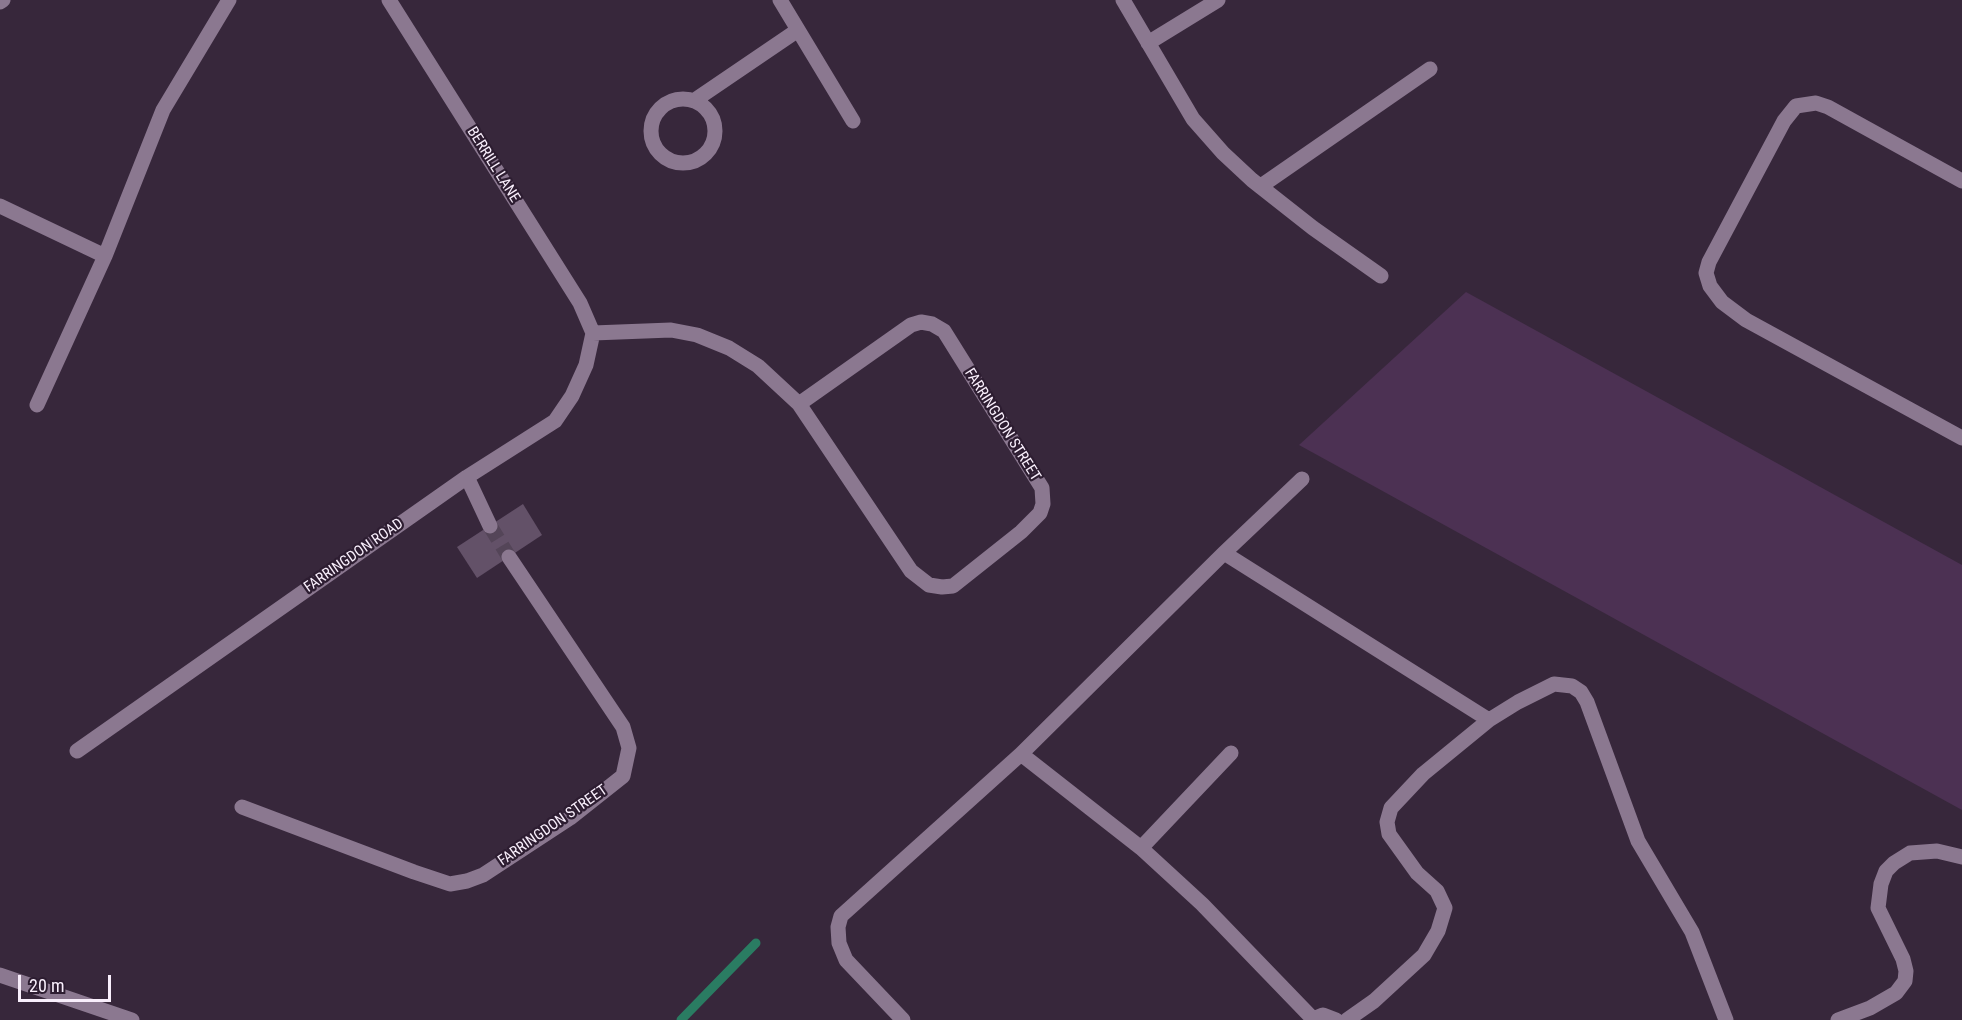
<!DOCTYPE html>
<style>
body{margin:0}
#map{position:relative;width:1962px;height:1020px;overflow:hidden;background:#37273b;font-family:"Roboto Condensed",sans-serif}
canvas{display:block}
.scale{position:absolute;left:18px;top:975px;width:93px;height:27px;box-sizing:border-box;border:3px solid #f9effc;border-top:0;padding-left:8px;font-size:18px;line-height:21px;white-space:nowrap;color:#f9effc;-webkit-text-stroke:4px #2d1d31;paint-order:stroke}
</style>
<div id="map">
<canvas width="1962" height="1020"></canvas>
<div class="scale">20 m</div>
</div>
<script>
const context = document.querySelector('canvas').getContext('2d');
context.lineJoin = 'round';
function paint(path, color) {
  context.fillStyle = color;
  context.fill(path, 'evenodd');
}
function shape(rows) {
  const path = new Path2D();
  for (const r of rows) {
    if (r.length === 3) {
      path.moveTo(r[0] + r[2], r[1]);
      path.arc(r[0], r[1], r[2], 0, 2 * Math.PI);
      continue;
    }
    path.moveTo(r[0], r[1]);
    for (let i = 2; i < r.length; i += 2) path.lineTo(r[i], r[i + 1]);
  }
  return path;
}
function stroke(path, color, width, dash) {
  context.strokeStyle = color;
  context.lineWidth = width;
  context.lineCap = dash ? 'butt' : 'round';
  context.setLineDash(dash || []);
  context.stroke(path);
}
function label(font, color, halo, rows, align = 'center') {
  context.font = font + ' "Roboto Condensed",sans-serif';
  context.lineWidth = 4.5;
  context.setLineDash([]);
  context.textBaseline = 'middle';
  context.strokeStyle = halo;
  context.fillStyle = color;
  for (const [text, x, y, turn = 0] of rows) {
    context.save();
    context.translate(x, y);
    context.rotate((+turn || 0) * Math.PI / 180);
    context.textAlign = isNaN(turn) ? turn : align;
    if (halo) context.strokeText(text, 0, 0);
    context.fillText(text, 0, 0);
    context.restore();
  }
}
paint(shape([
 [1466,292,1962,565,1962,810,1299,445]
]), '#4c3153');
stroke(shape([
 [681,1020,756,943]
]), '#2a7c62', 9);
paint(shape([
 [523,504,542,535,477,578,457,547]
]), '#635168');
stroke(shape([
 [490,526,509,557]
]), '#544558', 15, [15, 8]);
stroke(shape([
 [389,0,580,303,593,333],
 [780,0,853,121],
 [1123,0,1193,119,1223,153,1252,180,1313,228,1381,276],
 [0,2,3,0],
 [1148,43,1218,0],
 [683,131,32],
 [695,100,798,30],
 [1962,181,1828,107,1816,103,1796,106,1784,121,1709,262,1706,273,1710,286,1722,302,1746,320,1962,438],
 [1261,186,1430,69],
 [0,206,105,256],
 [593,333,671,330,697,335,729,348,758,366,799,404,911,571,929,585,942,587,953,586,1021,532,1040,513,1043,504,1042,488,944,331,932,324,921,322,911,325,799,404],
 [37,405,105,256,163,110,229,0],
 [467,477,490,526],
 [1224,553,1489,720,1518,702,1554,684,1572,686,1581,692,1587,702,1638,841,1692,932,1726,1020],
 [77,751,467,477,555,421,572,396,586,365,593,333],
 [1021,754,1141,848,1202,904,1313,1019],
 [242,807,414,872,450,884,467,881,483,875,570,818,623,776,629,748,623,727,509,557],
 [1141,848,1231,753],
 [0,975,132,1020],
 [903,1020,846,960,839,943,838,927,841,916,1021,754,1224,553,1302,479],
 [1311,1020,1323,1015,1336,1020],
 [1347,1020,1374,1001,1424,955,1438,931,1445,908,1437,891,1417,873,1389,834,1387,822,1391,808,1423,774,1489,720],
 [1838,1020,1870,1008,1896,993,1905,981,1906,971,1903,959,1878,908,1881,884,1886,871,1894,863,1910,853,1937,851,1962,857]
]), '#8b7890', 15);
label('15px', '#f9effc', '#2d1d31', [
 ["BERRILL LANE",493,165,58],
 ["FARRINGDON STREET",1002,425,58],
 ["FARRINGDON ROAD",354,556,-35],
 ["FARRINGDON STREET",553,826,-35]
]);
</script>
